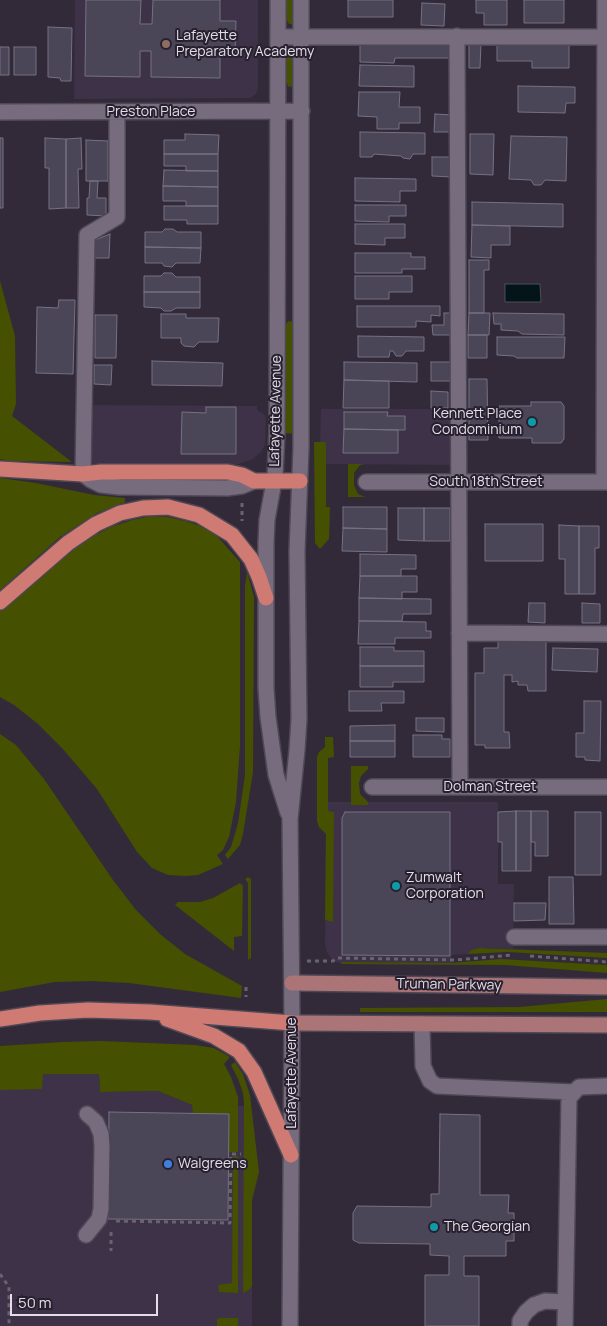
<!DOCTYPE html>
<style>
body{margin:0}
#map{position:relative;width:607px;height:1326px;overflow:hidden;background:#322a39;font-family:Manrope,sans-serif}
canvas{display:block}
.scale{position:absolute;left:10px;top:1294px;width:148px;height:22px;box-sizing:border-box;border:2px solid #e2dde7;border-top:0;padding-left:6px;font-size:15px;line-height:18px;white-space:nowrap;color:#e2dde7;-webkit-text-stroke:4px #28202f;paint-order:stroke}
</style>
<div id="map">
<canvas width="607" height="1326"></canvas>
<div class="scale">50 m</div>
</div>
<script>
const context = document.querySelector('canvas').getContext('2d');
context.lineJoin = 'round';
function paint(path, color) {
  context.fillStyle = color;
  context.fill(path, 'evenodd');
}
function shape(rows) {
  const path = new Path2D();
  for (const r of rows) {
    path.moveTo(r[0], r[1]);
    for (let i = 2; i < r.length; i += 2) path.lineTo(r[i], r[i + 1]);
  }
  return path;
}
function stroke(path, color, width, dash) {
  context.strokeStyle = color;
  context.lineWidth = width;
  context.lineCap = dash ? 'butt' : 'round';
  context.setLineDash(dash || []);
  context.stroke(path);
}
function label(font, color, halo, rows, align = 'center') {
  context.font = font + ' Manrope,sans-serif';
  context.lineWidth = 4;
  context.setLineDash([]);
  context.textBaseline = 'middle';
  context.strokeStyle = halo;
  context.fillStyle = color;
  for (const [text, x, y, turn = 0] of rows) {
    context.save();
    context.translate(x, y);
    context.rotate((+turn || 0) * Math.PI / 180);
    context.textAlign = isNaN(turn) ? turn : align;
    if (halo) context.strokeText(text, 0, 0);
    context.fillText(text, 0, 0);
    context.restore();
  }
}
paint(shape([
 [75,0,258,0,258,88,256,94,250,98,74,99],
 [91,405,257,406,257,410,265,415,266,418,265,445,261,452,253,459,238,464,91,463],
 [321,409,453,409,452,465,326,464,326,442,320,442],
 [326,802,498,802,498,884,514,884,513,949,479,948,471,950,468,954,452,955,451,965,342,964,333,961,327,952,325,943],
 [43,1074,99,1074,100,1092,158,1091,192,1105,250,1106,259,1172,252,1200,252,1326,0,1326,0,1082]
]), '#3d3247');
paint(shape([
 [286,0,296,0,295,21,292,24,289,24,286,18],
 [291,49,295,52,294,85,291,87,288,86,286,81,286,54],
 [0,281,15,336,16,404,12,416,72,462,9,461,0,459],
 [289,321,294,322,296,434,285,433,285,325],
 [314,442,326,442,326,507,330,507,329,539,320,549,315,543],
 [348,464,365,464,360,465,354,473,354,485,358,494,365,497,348,497],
 [0,478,36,483,94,495,125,498,125,502,97,513,60,537,0,590],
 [151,516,168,517,185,521,200,526,216,535,240,562,240,746,236,802,229,837,223,850,217,855,223,864,198,875,186,876,168,875,152,868,137,852,97,789,62,748,38,724,14,705,0,697,0,611,59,559,88,539,111,527,132,520],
 [247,572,254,597,253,772,243,834,240,845,228,859,225,855,231,847,238,823,245,775,245,586],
 [0,734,16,745,44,779,113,880,136,910,160,934,185,954,242,986,241,998,129,983,91,981,55,982,0,992],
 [325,737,333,737,334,757,328,758,328,811,334,812,333,922,325,920,326,834,319,827,317,821,317,757,319,752,325,747],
 [351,766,368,766,368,769,361,776,359,783,360,794,368,802,368,805,351,805],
 [248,877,251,879,251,958,248,960,248,883,245,879],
 [240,883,243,886,242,936,234,937,234,951,175,905,178,902,200,902,213,898],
 [479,948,607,953,607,958,507,952,468,954,471,950],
 [500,959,607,965,607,973,505,965,342,964,342,962,451,963],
 [607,999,607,1012,360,1012,360,1008,519,1007],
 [101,1041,195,1045,214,1048,230,1057,224,1064,231,1077,238,1097,238,1152,228,1152,229,1114,193,1114,192,1105,158,1091,100,1092,99,1074,43,1074,42,1089,0,1090,0,1046,63,1042],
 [235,1062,243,1074,250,1095,259,1172,252,1200,252,1286,249,1290,243,1293,244,1103,243,1093,238,1079,231,1065],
 [233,1156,238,1156,238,1293,219,1292,218,1285,232,1283],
 [219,1318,238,1318,238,1326,217,1326,217,1320]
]), '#455001');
const water = shape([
 [505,284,540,284,541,302,505,302,505,284]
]);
paint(water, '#04151a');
stroke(water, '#475158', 1);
const building = shape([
 [86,0,141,0,140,24,152,24,153,0,220,0,220,21,236,21,235,54,220,54,220,78,151,77,151,51,140,51,140,77,85,76,86,0],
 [348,0,393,0,393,17,348,17,348,0],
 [476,0,507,0,507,25,484,25,484,13,476,13,476,0],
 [524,0,564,0,564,23,524,23,524,0],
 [422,3,445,4,444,26,421,25,422,3],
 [48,27,72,28,71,81,61,81,60,78,48,77,48,27],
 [469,43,481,43,480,68,469,68,469,43],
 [497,43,569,44,569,68,532,68,532,61,497,61,497,43],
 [360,44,451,45,451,58,395,58,394,63,360,62,360,44],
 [0,47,9,47,9,75,0,75,0,47],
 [14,47,36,47,36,75,14,75,14,47],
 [360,65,414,66,414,87,359,86,360,65],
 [518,86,575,87,575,103,566,103,565,113,518,112,518,86],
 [359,92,400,92,399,107,420,107,420,123,399,123,399,129,377,129,377,117,358,116,359,92],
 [435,114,452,115,452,132,434,132,435,114],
 [360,132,425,133,425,154,413,154,410,159,403,158,401,156,374,154,372,157,360,157,360,132],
 [185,134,219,135,218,154,164,154,164,140,185,140,185,134],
 [470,134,494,134,493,175,470,174,470,134],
 [511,136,567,137,566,181,545,180,541,185,534,185,531,180,509,179,511,136],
 [0,138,3,138,3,208,0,208,0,138],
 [45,138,66,139,66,208,49,209,49,168,45,168,45,138],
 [81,138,82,169,78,169,79,208,66,208,66,139,81,138],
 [86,140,108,141,108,181,86,181,86,140],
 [164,154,218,154,218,171,186,171,186,166,164,166,164,154],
 [432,157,453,157,452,177,432,176,432,157],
 [164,170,218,171,218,187,163,186,164,170],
 [355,178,416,179,416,191,400,191,400,202,355,201,355,178],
 [90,181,98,181,97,198,106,198,106,216,87,215,87,198,89,198,90,181],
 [163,186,218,187,218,206,186,206,186,201,163,201,163,186],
 [472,202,563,204,563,227,472,225,472,202],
 [355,205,406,205,406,216,389,216,389,222,355,221,355,205],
 [164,206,218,206,218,224,187,224,187,220,164,220,164,206],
 [355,224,405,224,405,238,385,238,385,245,355,244,355,224],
 [472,225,510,226,510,245,491,245,491,258,471,257,472,225],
 [165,229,173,229,177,232,201,232,201,248,145,247,145,232,162,232,165,229],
 [110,234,109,258,93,258,93,241,110,234],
 [145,247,201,248,200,263,176,263,172,267,164,266,162,263,145,263,145,247],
 [355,253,411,253,411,257,425,257,425,269,402,269,402,273,355,273,355,253],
 [469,260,489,260,489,270,484,270,484,313,469,313,469,260],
 [164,273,172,273,176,277,200,277,200,292,144,292,144,276,161,276,164,273],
 [355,276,412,276,412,292,389,292,389,299,355,299,355,276],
 [144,292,200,292,200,308,176,308,171,311,164,311,161,308,144,307,144,292],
 [59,300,75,300,73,374,36,373,37,307,58,308,59,300],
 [357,306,440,306,440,316,431,315,431,322,416,321,416,327,357,327,357,306],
 [444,313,454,313,454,335,433,335,432,325,444,325,444,313],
 [469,313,490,313,489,335,468,335,469,313],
 [493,313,564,314,564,335,522,334,518,331,501,330,501,324,494,324,493,313],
 [161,314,186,314,186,318,219,318,218,342,199,342,194,347,184,346,181,343,181,338,161,338,161,314],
 [95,315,117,315,116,358,95,358,95,315],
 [468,335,487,335,487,358,468,358,468,335],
 [358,336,424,337,424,351,406,351,402,356,396,356,393,351,390,351,389,357,358,357,358,336],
 [497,337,565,337,564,358,517,358,514,356,497,355,497,337],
 [152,361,223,363,222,386,152,385,152,361],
 [344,362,417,363,417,382,344,380,344,362],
 [431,362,451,362,450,381,431,381,431,362],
 [94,365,112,365,111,385,94,384,94,365],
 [469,379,487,379,488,440,469,440,469,379],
 [344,380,389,381,389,408,343,408,344,380],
 [431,391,448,392,448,408,431,408,431,391],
 [531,402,561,402,564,406,564,439,561,443,532,443,532,438,499,438,499,406,531,406,531,402],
 [206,407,236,407,236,454,181,454,182,412,206,413,206,407],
 [344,412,388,412,387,416,405,416,405,430,344,429,344,412],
 [344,429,398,430,398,453,343,453,344,429],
 [343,507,387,507,387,529,343,528,343,507],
 [398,508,424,508,424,541,398,540,398,508],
 [424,508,450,508,450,541,424,541,424,508],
 [485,524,543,524,543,561,485,561,485,524],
 [559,525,579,526,579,594,565,594,565,559,559,559,559,525],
 [579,526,599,526,599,548,595,548,595,594,579,594,579,526],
 [343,528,387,529,387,552,342,551,343,528],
 [360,554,416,555,416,569,401,569,401,576,360,576,360,554],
 [360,576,417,576,417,592,402,592,402,599,359,598,360,576],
 [359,598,431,599,431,614,403,614,402,621,359,621,359,598],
 [529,603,545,603,545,623,528,622,529,603],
 [582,603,600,604,600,623,582,623,582,603],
 [359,621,426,622,426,631,431,631,431,638,395,638,395,644,358,644,359,621],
 [498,641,546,641,546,691,528,691,527,685,518,685,518,681,512,682,512,675,504,675,504,732,509,732,510,748,485,748,485,745,475,745,475,673,484,673,484,648,498,648,498,641],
 [360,647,394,647,394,651,424,651,424,666,360,666,360,647],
 [553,648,598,649,597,672,552,670,553,648],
 [360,666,424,666,424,682,393,682,393,687,360,687,360,666],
 [349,691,404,691,404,703,381,703,382,711,349,711,349,691],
 [584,701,601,701,600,761,585,760,585,757,576,757,576,733,584,733,584,701],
 [416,718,444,718,444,732,416,731,416,718],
 [395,725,395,741,350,741,350,726,395,725],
 [413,735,442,735,442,739,450,739,450,757,413,757,413,735],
 [350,741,395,741,395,757,350,757,350,741],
 [516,811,531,811,531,871,516,871,516,811],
 [516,811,516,871,502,871,502,842,498,842,498,812,516,811],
 [531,811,548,811,548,856,535,856,535,842,531,842,531,811],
 [345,812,450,812,450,956,342,955,342,818,345,812],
 [575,812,601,812,601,875,575,875,575,812],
 [549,877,573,877,574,924,549,924,549,877],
 [514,903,546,903,545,920,514,921,514,903],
 [109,1112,229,1114,228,1220,108,1219,109,1112],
 [440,1114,480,1115,480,1195,509,1195,508,1213,514,1213,514,1241,506,1241,506,1256,464,1256,464,1276,479,1276,479,1326,425,1326,425,1275,449,1275,449,1256,430,1255,430,1244,359,1243,353,1240,353,1213,357,1206,431,1207,431,1194,439,1194,440,1114]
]);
paint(building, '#4a4557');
stroke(building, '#767184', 1);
const minor = shape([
 [278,0,277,432,275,476,267,520,266,543,266,688,268,717,276,775,288,813],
 [457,36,460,787],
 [278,37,607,37],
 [0,112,302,111],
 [117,112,117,217,87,235,83,474,91,480,101,485,119,487,227,488,242,486,254,481],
 [366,482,607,482],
 [604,482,605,0],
 [459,633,607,634],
 [372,787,607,787],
 [514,937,607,937],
 [422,1024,423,1066,430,1081,437,1086,573,1092],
 [86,1235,99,1219,101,1209,102,1146,101,1134,96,1122,87,1114],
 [290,1326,292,1023,290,819,297,750,299,719,297,551,301,448,301,0],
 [520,1326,520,1321,526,1312,534,1305,545,1301,565,1302],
 [565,1326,569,1098,579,1087,607,1086]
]);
const major = shape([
 [292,983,607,987],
 [292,1023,607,1025]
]);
const highway = shape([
 [0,469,83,474,101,472,228,472,242,475,254,481,300,481],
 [0,602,68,543,96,524,120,513,143,508,168,507,199,515,232,535,251,559,259,577,266,598],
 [0,1019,40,1013,88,1010,150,1012,292,1023],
 [167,1019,214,1036,239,1051,254,1072,291,1155]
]);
stroke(minor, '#4e4754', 18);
stroke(major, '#4e4754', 18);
stroke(highway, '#4e4754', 18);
stroke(shape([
 [242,503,242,521],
 [530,956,607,962],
 [307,961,333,961,337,958,456,960,512,955],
 [246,987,246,997],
 [116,1221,230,1223,231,1154,241,1154],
 [111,1232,111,1251],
 [0,1274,9,1287,9,1326]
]), '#69626f', 3, [4, 4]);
stroke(minor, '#766c7e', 15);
stroke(major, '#ab7477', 15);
stroke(highway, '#cf7a73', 15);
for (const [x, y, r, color] of [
 [166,44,5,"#8d6e63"],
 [532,422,5,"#0f9aa8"],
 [396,886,5,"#0f9aa8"],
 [168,1164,5,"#3f7fe0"],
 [434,1227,5,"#0f9aa8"]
]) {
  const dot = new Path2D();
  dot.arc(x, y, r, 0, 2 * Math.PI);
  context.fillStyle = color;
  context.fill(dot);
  stroke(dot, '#28202f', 2);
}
label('14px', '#e2dde7', '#28202f', [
 ["Lafayette",176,36],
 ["Preparatory Academy",176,52],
 ["Kennett Place",522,414,"right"],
 ["Condominium",522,430,"right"],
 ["Zumwalt",406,878],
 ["Corporation",406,894],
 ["Walgreens",178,1164],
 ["The Georgian",444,1227]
], 'left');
label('14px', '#e2dde7', '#28202f', [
 ["Preston Place",151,112],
 ["Lafayette Avenue",276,411,-89],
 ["South 18th Street",486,482],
 ["Dolman Street",490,787],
 ["Truman Parkway",449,985,1],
 ["Lafayette Avenue",292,1073,-90]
]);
</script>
